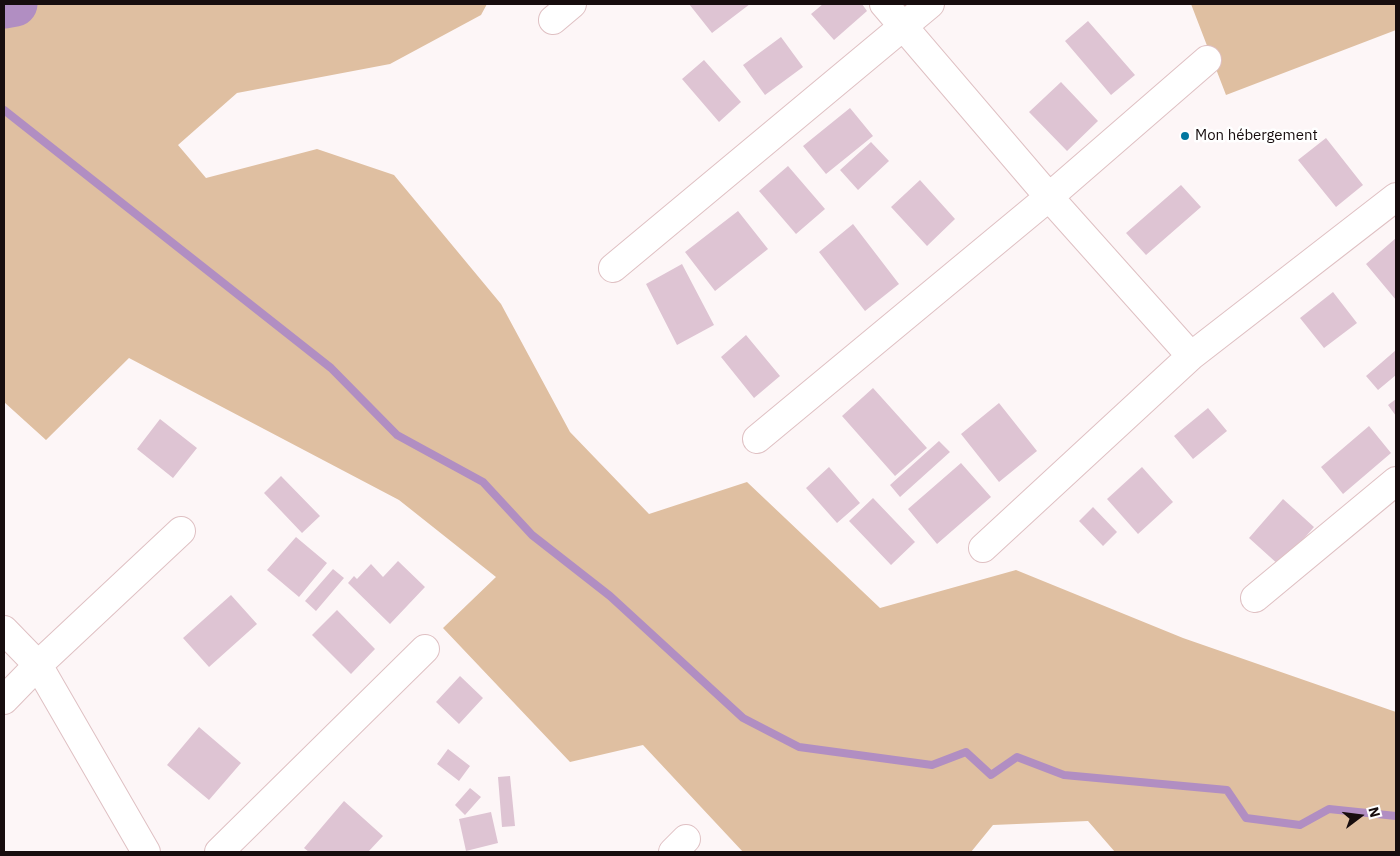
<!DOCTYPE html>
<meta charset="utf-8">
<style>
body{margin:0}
#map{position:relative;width:1400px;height:856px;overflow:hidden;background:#fdf6f7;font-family:"IBM Plex Sans",sans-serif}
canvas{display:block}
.frame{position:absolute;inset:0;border:5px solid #170d0e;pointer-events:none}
.north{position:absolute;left:1335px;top:791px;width:50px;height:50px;-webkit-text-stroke:4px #fff;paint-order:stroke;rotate:75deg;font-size:14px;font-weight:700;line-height:20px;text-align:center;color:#170d0e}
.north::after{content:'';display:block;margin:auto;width:18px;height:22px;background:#170d0e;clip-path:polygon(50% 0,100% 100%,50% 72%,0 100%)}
</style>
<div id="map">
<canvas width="1400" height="856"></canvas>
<div class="frame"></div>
<div class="north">N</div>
</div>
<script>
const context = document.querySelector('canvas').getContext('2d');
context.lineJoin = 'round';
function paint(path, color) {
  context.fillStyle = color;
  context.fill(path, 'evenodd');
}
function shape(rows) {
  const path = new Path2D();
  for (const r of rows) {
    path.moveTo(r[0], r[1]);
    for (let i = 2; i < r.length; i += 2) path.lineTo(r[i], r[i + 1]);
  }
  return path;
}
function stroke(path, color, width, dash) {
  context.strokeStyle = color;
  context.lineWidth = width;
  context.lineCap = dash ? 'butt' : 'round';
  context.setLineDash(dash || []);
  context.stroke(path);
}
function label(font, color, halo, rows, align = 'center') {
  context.font = font + ' "IBM Plex Sans",sans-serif';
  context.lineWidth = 5;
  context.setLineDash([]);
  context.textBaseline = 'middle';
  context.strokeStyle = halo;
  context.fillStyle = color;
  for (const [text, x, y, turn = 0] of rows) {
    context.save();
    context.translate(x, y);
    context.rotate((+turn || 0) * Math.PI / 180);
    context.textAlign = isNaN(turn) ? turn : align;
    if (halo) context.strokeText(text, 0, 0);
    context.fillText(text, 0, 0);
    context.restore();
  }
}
paint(shape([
 [4,4,487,4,481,15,390,64,237,93,178,145,206,178,317,149,394,175,501,304,570,432,649,514,747,482,880,608,1016,570,1183,638,1396,712,1396,852,1115,852,1088,821,993,825,971,852,743,852,643,745,570,762,443,628,496,577,399,500,129,358,46,440,4,402],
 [1191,4,1396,4,1396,30,1226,95]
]), '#dfbfa1');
stroke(shape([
 [4,110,331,368,397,435,483,482,532,535,610,596,743,718,799,747,932,765,966,752,991,775,1017,757,1064,775,1227,790,1246,818,1300,825,1329,809,1396,816]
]), '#b18ec2', 8);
stroke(shape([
 [4,6,15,4]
]), '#b18ec2', 45);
paint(shape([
 [689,4,750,4,712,33],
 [823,4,862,4,867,11,834,40,811,14],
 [1088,21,1135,75,1111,95,1065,41],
 [781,37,803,67,765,95,743,65],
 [704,60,741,102,719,122,682,79],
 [1061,82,1098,121,1067,151,1029,112],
 [850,108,873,136,826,174,803,146],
 [1326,138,1363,185,1336,207,1298,160],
 [871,142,889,161,858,190,840,170],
 [788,166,825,209,796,234,759,191],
 [920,180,955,219,927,246,891,207],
 [1181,185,1201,207,1146,255,1126,233],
 [738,211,768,249,715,291,685,252],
 [853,224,899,284,865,311,819,252],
 [1396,238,1396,300,1366,264],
 [682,264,714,325,677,345,646,284],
 [1333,292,1357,323,1324,348,1300,318],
 [746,335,780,376,754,398,721,357],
 [1396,350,1396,375,1378,390,1366,376],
 [873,388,927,448,895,476,842,416],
 [1396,399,1396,416,1388,405],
 [999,403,1037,451,999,482,961,434],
 [1208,408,1227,431,1193,459,1174,436],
 [160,419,197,448,173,478,137,449],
 [1369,426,1391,453,1343,494,1321,467],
 [939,441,950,452,900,497,890,485],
 [961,463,991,497,937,544,908,509],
 [829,467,860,503,837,523,806,488],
 [1142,467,1173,502,1138,534,1107,499],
 [281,476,320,516,302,533,264,493],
 [873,498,915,542,891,565,849,521],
 [1283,499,1314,527,1280,566,1249,538],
 [1093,507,1117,532,1103,546,1079,521],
 [296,537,327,563,299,597,267,570],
 [398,561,425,587,390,624,348,583,354,576,357,579,371,564,383,577],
 [333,569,344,578,316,611,305,601],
 [231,595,257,624,209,667,183,638],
 [337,610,375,649,351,674,312,635],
 [460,676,483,698,459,724,436,702],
 [199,727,241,763,209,800,167,765],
 [448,749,470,766,459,781,437,764],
 [510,776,515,826,502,827,498,777],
 [470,788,481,797,465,815,455,805],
 [344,801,383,836,368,852,309,852,304,848],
 [491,812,498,843,466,851,459,819]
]), '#dec4d3');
const minor = shape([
 [884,4,1049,197,1191,356],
 [553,20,572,4],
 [613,268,930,4],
 [757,439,1049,197,1207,60],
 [983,548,1191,356,1396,197],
 [1255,598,1396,481],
 [4,630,38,665,146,852],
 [4,700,38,665,181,531],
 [219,852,425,649],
 [673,852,686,839]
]);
stroke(minor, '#dfc0c3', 30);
stroke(minor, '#fff', 28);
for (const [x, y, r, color] of [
 [1185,136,5,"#0077a0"]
]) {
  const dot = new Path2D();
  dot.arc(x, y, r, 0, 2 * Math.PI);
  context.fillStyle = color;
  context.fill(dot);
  stroke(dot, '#fff', 2);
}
label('15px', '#170d0e', '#fff', [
 ["Mon hébergement",1195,136]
], 'left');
</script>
